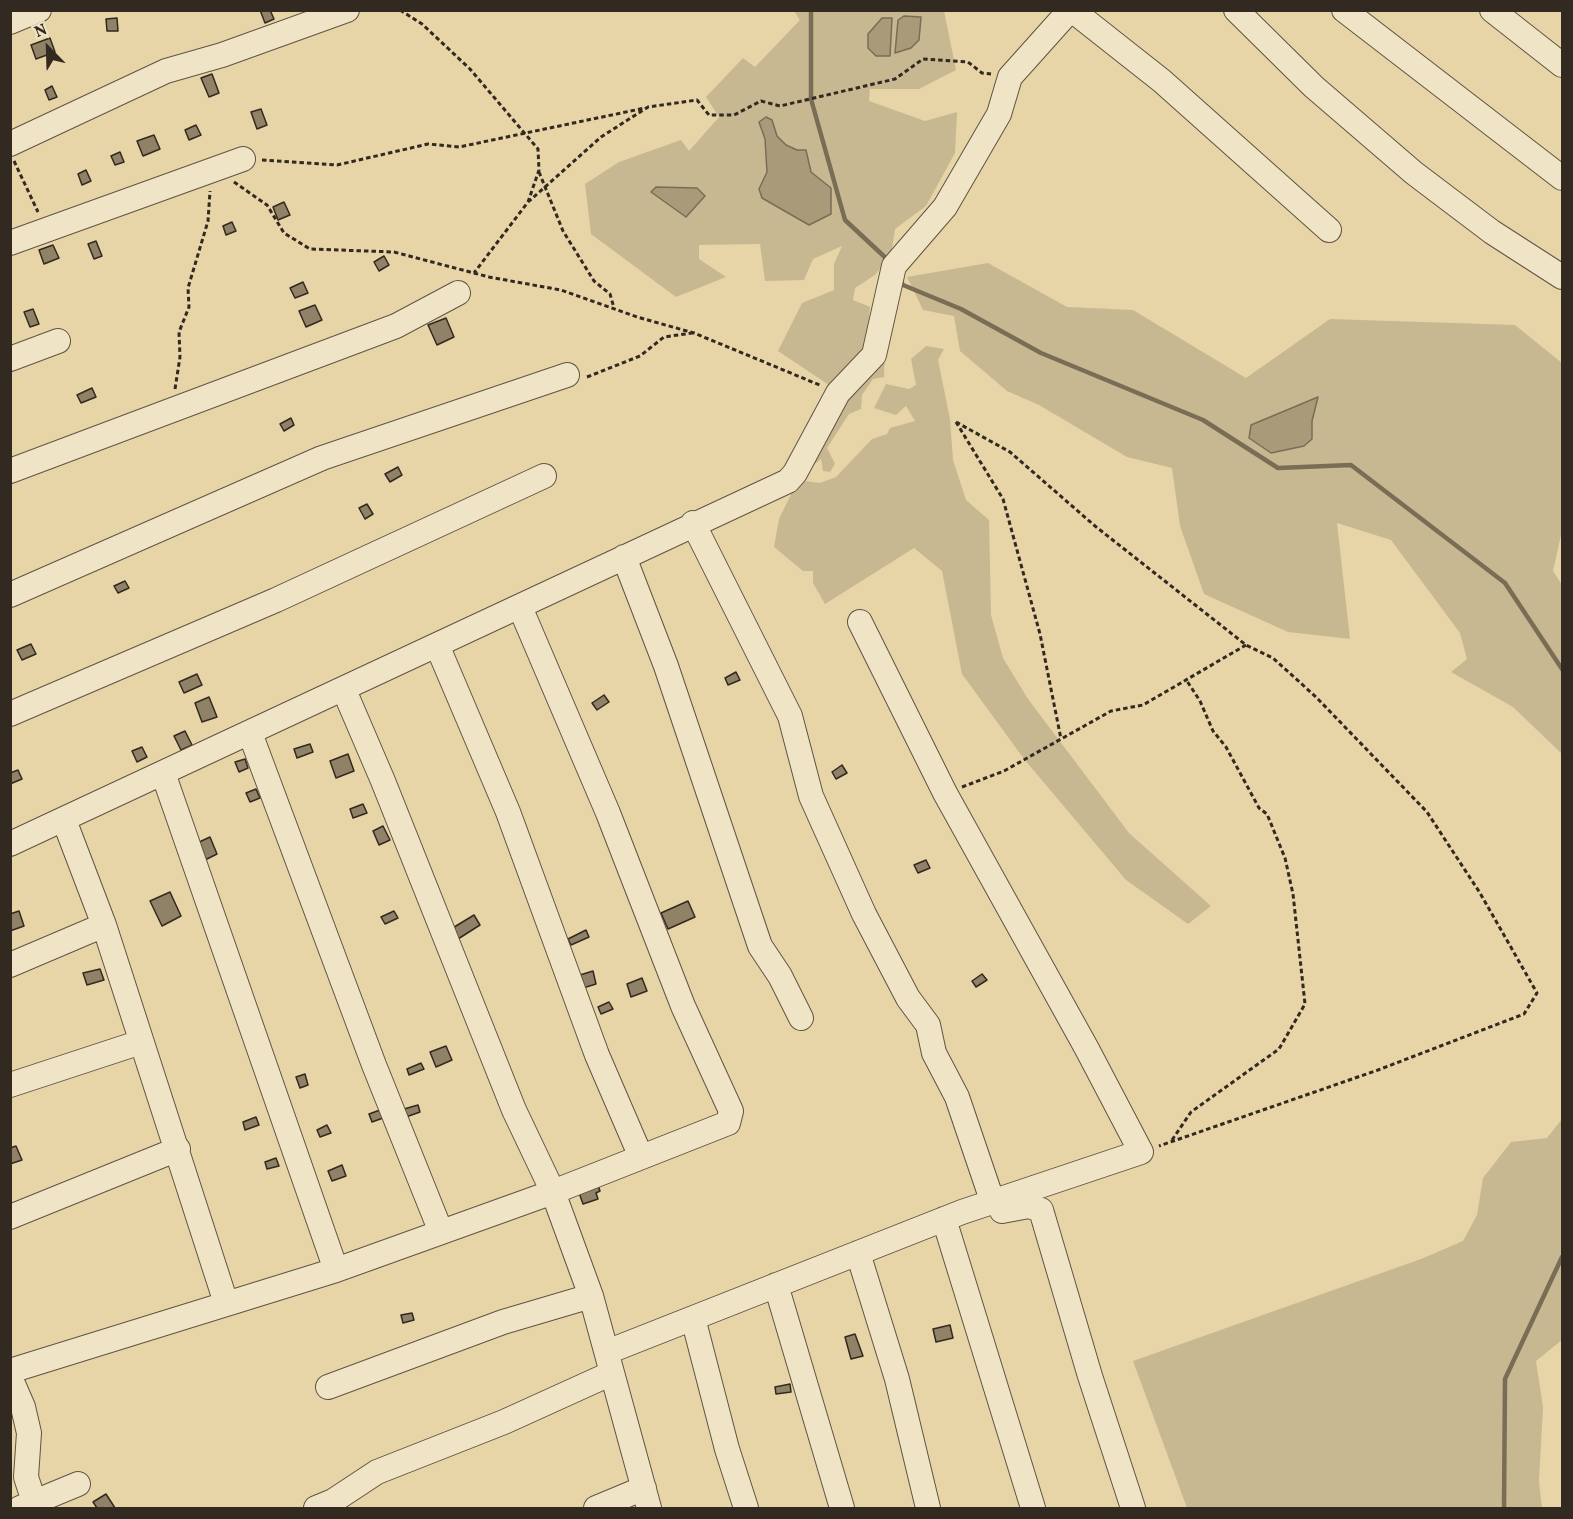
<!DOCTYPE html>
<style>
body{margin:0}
#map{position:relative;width:1573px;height:1519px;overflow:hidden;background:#e7d5a8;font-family:Vollkorn,serif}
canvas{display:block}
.frame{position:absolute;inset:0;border:12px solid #322920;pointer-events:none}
.north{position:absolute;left:18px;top:18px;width:60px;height:60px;-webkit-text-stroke:4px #efe4c6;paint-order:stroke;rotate:337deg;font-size:16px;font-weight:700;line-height:24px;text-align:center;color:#322920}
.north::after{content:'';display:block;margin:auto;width:21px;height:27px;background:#322920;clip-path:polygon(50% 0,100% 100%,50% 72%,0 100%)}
</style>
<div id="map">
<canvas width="1573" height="1519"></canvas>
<div class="frame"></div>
<div class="north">N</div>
</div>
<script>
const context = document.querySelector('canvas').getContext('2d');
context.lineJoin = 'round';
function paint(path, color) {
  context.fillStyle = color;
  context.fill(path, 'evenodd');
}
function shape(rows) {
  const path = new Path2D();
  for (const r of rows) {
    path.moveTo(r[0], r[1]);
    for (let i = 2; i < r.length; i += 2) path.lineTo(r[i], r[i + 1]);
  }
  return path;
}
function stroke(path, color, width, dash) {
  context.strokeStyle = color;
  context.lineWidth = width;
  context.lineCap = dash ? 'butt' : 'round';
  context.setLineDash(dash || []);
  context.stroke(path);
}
paint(shape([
 [794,11,944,11,956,70,919,89,870,89,869,101,925,121,957,112,955,153,926,206,895,229,891,255,875,275,855,288,853,300,870,307,864,363,835,389,778,351,802,303,834,290,834,264,842,246,813,259,804,280,765,281,760,244,699,245,699,259,726,277,676,297,591,234,585,184,619,162,681,140,689,151,719,117,706,97,743,58,755,67,800,20],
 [988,263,1067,307,1133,310,1246,378,1330,319,1515,325,1562,363,1562,531,1553,571,1562,585,1562,754,1513,707,1451,672,1467,659,1460,633,1391,540,1337,523,1350,639,1288,632,1204,594,1180,526,1172,468,1127,457,1039,405,1007,391,960,351,954,316,923,310,907,277],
 [926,346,944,349,938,360,950,419,953,460,966,500,989,520,991,615,1003,658,1028,699,1129,833,1211,906,1188,924,1126,880,1024,759,962,674,942,571,914,548,825,604,813,583,813,571,803,571,774,547,779,519,798,480,820,483,836,477,872,439,887,434,890,428,915,421,906,406,896,415,874,408,886,384,909,389,916,385,911,359],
 [885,353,884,377,873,379,862,395,861,409,849,414,827,448,835,464,830,472,823,471,821,459,810,468,842,395],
 [1562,1119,1562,1340,1536,1361,1543,1407,1539,1481,1542,1508,1187,1508,1133,1361,1421,1259,1463,1241,1477,1215,1483,1178,1511,1142,1547,1138]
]), '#c8b891');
const water = shape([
 [904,16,921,17,919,40,911,48,895,53,898,20,904,16],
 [882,18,892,18,890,56,876,56,868,48,868,34,882,18],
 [766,117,772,120,777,136,786,145,797,150,806,150,811,172,831,188,831,214,809,225,762,198,759,189,767,172,765,139,759,122,766,117],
 [656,187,697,188,705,196,686,217,651,192,656,187],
 [1318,397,1312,421,1312,439,1304,446,1271,453,1249,438,1251,425,1318,397]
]);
paint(water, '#a99b7a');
stroke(water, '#796d56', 1.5);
stroke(shape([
 [811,10,811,99,845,220,888,260],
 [900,280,903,285,961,309,1041,353,1203,420,1278,468,1351,465,1505,583,1562,669],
 [1504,1508,1505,1379,1562,1257]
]), '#796d56', 4.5);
const building = shape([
 [260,10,270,10,274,19,265,23,260,10],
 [117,18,118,31,107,31,106,19,117,18],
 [50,38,55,52,36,59,31,45,50,38],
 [212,74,219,93,209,97,201,78,212,74],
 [52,86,57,97,49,100,45,90,52,86],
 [261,109,267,125,257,129,251,112,261,109],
 [196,125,201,135,189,140,185,130,196,125],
 [154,135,160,149,143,156,137,141,154,135],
 [120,152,124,162,115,165,111,156,120,152],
 [86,170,91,181,82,185,78,174,86,170],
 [284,202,290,215,278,220,273,207,284,202],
 [232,222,236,231,226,235,223,226,232,222],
 [96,241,102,256,94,259,88,244,96,241],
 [53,245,59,258,44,264,39,250,53,245],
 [384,256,389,265,379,271,374,262,384,256],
 [303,282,308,293,295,298,290,288,303,282],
 [315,305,322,320,306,327,299,311,315,305],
 [33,309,39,324,30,327,24,312,33,309],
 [446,318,454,337,437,345,428,325,446,318],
 [92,388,96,397,81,403,77,395,92,388],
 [291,418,294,425,284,431,280,424,291,418],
 [398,467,402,475,390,482,385,474,398,467],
 [367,504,373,514,365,519,359,508,367,504],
 [125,581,129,588,118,593,114,586,125,581],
 [31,644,36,654,22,660,17,650,31,644],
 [736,672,740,680,728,685,725,678,736,672],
 [197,674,202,685,184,693,179,682,197,674],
 [604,695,609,702,597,710,592,703,604,695],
 [209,697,217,717,202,722,195,703,209,697],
 [185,731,192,745,181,750,174,736,185,731],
 [310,744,313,752,297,758,294,749,310,744],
 [142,747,147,757,137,762,132,751,142,747],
 [348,754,354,771,336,778,330,761,348,754],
 [245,759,248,768,239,772,235,762,245,759],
 [842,765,847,773,836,779,832,772,842,765],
 [18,770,22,779,10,784,10,773,18,770],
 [256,789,260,798,250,802,246,793,256,789],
 [363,804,367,813,353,818,350,809,363,804],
 [383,826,390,840,379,845,373,831,383,826],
 [210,837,217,854,203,861,195,844,210,837],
 [926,860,930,868,918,873,914,865,926,860],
 [170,892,181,916,162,926,150,901,170,892],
 [688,901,695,917,668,929,661,913,688,901],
 [19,911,24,926,10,931,10,914,19,911],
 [394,911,398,918,385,924,381,917,394,911],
 [474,915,480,925,458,939,451,929,474,915],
 [586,930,589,937,571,945,568,939,586,930],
 [100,969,104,980,87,985,83,973,100,969],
 [593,971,596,984,583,988,580,975,593,971],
 [982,974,987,980,976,987,972,981,982,974],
 [642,978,647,991,631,997,627,984,642,978],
 [609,1002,613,1009,601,1014,598,1007,609,1002],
 [446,1046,452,1060,436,1067,430,1052,446,1046],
 [421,1063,424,1069,409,1075,407,1069,421,1063],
 [305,1074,308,1085,300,1088,296,1077,305,1074],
 [418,1105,420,1112,406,1117,404,1109,418,1105],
 [380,1110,383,1118,372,1122,369,1114,380,1110],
 [256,1117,259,1125,245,1130,243,1122,256,1117],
 [327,1125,331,1133,320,1137,317,1130,327,1125],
 [16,1146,22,1160,10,1164,10,1148,16,1146],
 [276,1158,279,1166,267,1169,265,1162,276,1158],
 [342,1165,346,1176,332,1181,328,1171,342,1165],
 [596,1179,600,1191,596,1193,598,1199,583,1204,578,1190,596,1179],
 [412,1313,414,1320,403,1323,401,1315,412,1313],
 [950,1325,953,1338,936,1342,933,1329,950,1325],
 [855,1334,863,1356,851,1359,845,1337,855,1334],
 [790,1384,791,1392,776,1394,775,1387,790,1384],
 [106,1494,115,1508,97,1508,93,1502,106,1494]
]);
paint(building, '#908267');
stroke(building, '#322920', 1.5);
const minor = shape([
 [1072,10,1162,81,1329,230],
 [1236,10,1314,87,1414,173,1492,232,1562,277],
 [1344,10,1562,178],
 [1492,10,1562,65],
 [10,22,39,10],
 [10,144,166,71,222,55,347,10],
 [10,243,243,159],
 [10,359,58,341],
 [10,471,396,326,458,293],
 [693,523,790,716,811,796,864,914,908,998,928,1025,934,1053,957,1097,993,1203],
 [624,557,666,666,760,946,780,976,801,1018],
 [10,595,322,458,567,375],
 [437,645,508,812,597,1055,641,1157],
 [344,690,383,781,514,1110,553,1192,591,1296,649,1508],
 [10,714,276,600,544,476],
 [250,733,374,1065,441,1232],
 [163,773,336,1270],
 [64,820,104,925,226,1303],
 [10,844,788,481,795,473,838,393,874,355,894,266,945,207,999,114,1010,77,1070,10],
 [10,965,104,925],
 [10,1085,141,1042],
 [1002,1211,1029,1206,1041,1210,1090,1376,1133,1508],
 [10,1217,178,1149],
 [944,1219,1033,1508],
 [858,1253,897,1379,928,1508],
 [776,1285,842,1508],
 [693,1318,727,1449,746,1508],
 [607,1352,962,1212,1141,1152,1087,1049,945,793,860,622],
 [10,1371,336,1270,553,1192,728,1123,731,1111,683,1006,608,813,520,607],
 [10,1377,23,1407,29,1433,26,1477,36,1508],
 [328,1387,503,1322,591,1296],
 [20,1508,78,1484],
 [316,1508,333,1501,377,1472,504,1422,612,1373],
 [596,1508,644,1488]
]);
stroke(minor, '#5f5442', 26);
stroke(shape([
 [400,10,422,24,470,69,538,149,539,170,528,202,474,273],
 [262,160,337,165,428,144,459,147,645,108],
 [14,161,38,212],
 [539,172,563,231,594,281,610,294,614,308],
 [234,182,267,205,284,233,310,249,394,252,489,277,561,290,637,317,694,333,822,386],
 [528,202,601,137,648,107,697,100,709,115,734,115,761,101,780,106,895,79,923,59,968,62,982,73,991,74],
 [587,377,640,356,664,337,692,333],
 [175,389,180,357,179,332,189,307,188,288,208,221,210,191],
 [956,422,1010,452,1095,526,1246,645,1273,658,1316,697,1427,812,1480,893,1537,993,1524,1014,1378,1070,1159,1146],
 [956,422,1003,499,1040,634,1061,739],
 [962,787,1004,771,1111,711,1143,705,1246,645],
 [1172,1140,1191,1112,1279,1049,1305,1004,1293,894,1285,858,1267,814,1259,808,1226,747,1213,731,1200,701,1187,681]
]), '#322920', 3, [4.5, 3]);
stroke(minor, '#efe4c6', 24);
</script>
